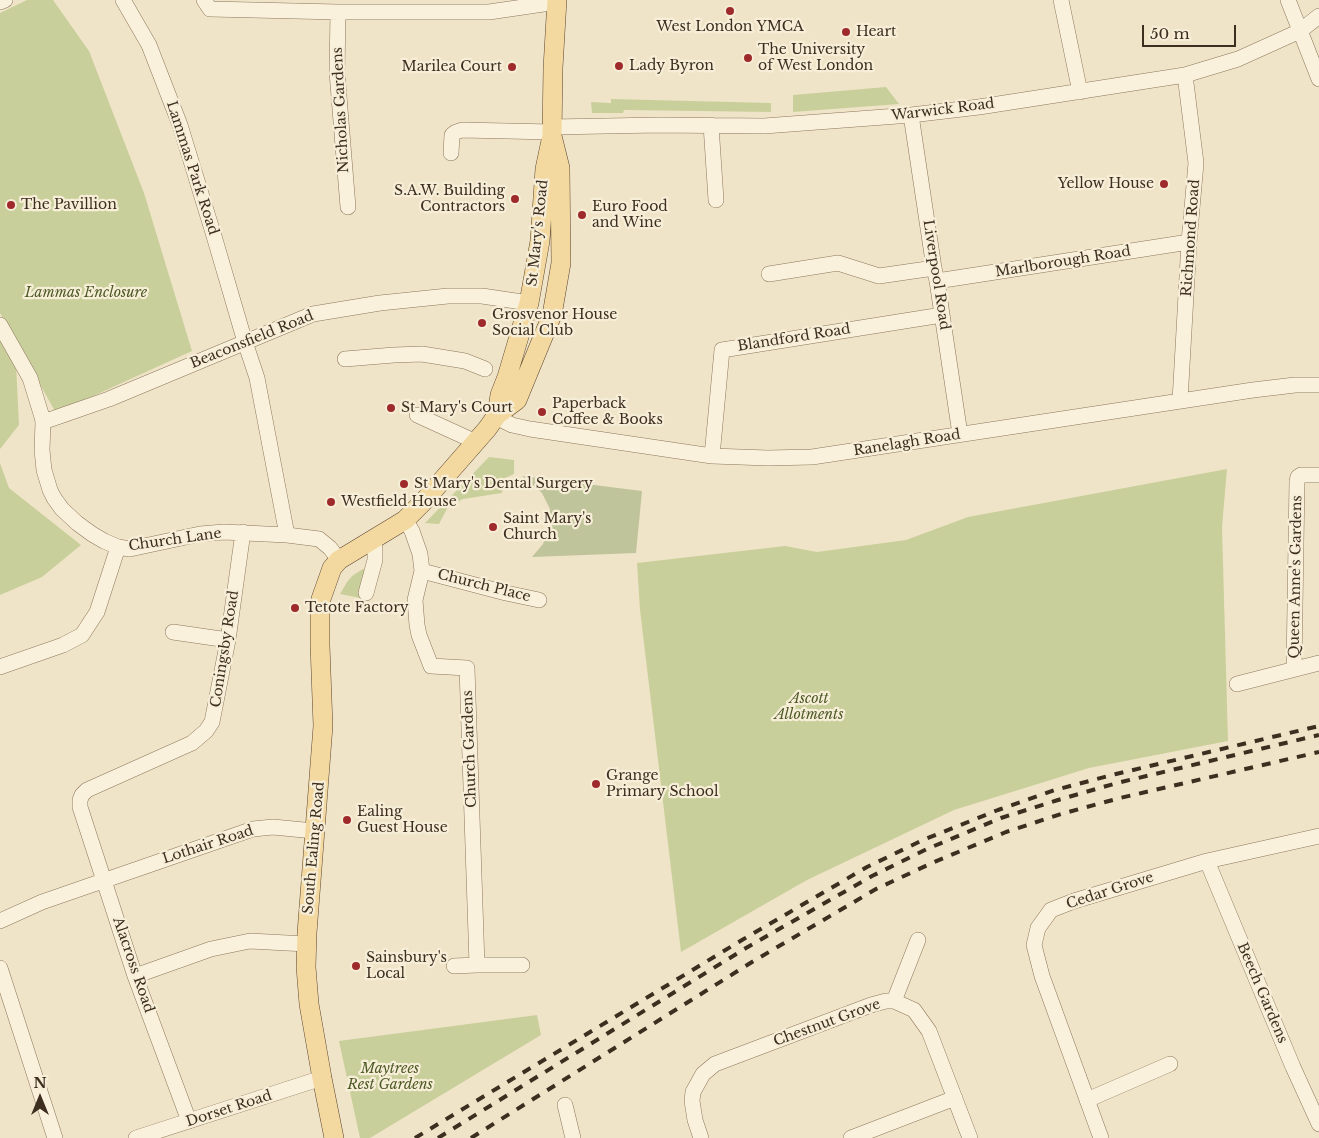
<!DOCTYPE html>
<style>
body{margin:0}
#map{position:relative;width:1319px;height:1138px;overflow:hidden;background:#f0e4c8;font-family:"Libre Baskerville",serif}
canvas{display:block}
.north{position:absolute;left:15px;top:1073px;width:50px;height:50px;-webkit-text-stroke:4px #f7eed8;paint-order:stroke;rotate:0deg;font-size:14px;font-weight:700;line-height:20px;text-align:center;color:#3d2e20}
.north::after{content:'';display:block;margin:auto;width:18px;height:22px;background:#3d2e20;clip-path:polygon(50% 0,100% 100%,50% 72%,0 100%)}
.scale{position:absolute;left:1142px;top:25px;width:94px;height:22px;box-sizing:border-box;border:2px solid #3d2e20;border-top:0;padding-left:6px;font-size:15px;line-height:18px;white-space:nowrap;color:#3d2e20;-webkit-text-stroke:4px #f7eed8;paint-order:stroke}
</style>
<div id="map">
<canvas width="1319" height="1138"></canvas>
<div class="north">N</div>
<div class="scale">50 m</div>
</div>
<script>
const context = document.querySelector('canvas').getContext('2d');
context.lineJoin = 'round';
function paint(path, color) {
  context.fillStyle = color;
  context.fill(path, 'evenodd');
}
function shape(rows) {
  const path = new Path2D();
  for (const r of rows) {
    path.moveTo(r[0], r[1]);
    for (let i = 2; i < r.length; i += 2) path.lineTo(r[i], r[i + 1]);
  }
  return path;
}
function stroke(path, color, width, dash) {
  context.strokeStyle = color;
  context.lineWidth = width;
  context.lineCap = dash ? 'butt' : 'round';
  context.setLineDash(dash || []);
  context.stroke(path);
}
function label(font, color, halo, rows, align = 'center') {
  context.font = font + ' "Libre Baskerville",serif';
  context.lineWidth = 4.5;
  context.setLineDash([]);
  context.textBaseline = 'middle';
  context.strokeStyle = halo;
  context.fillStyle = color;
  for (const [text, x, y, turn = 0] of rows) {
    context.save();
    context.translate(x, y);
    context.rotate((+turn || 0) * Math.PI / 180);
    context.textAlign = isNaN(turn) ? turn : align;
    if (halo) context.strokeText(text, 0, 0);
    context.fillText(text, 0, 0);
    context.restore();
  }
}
paint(shape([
 [27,0,53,0,89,51,144,193,192,351,56,413,0,313,0,13],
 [886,87,899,104,793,112,793,95],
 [611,99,771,103,771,112,624,110,623,113,592,113,591,102,611,103],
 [0,335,16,364,19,425,0,449],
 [489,457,514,460,514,474,503,479,502,493,463,499,448,507,439,524,425,523],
 [0,463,9,488,81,545,42,577,0,595],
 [1227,469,1222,527,1228,741,1089,768,954,810,807,880,681,952,640,610,637,563,785,546,817,552,906,540,968,517],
 [363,569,370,570,360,598,340,594,347,582,352,576],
 [537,1015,541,1035,370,1138,360,1138,339,1041]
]), '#c9cf9b');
paint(shape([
 [522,476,642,491,636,553,532,557,543,544,548,528,550,509,542,493]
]), '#bfc49a');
const minor = shape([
 [123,0,149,45,180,125,214,236,245,342,257,378,287,535],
 [204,0,210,9,338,12,489,12,557,2],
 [1061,0,1080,92],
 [1288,0,1319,79],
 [0,2,5,0],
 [338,12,337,72,348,207],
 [911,115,934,268,937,281,960,434],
 [711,125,716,200],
 [552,127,659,125,764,126,911,115,979,107,1185,75,1238,59,1300,31,1319,16],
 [451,153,452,135,456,132,462,130,552,132],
 [769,274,838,263,879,276,934,268],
 [937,281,1189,242],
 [0,325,30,378,42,417,43,422,42,450,44,470,50,490,54,498,62,509,77,523,92,534,104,541,118,547,130,549,200,534,224,532,287,535,319,539,330,548,339,560],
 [345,359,394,355,422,354,465,361,485,369],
 [1180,401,1189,242,1196,163,1185,75],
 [417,415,476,442],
 [496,417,512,425,530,429,712,456,768,458,812,457,1253,390,1295,385,1319,385],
 [43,422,109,399,313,314,380,303,448,296,482,296,529,303],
 [712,456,722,350,942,315],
 [405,520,412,531,420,554,422,571,415,600,417,625,419,635,431,666,467,668,477,965,522,965],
 [422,571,506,593,539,600],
 [366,593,375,560,375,548,374,539],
 [173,632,228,640],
 [0,667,63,645,82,635,97,612,118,547],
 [1294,668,1297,481,1298,477,1301,475,1319,475],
 [1237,684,1319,663],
 [1207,861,1293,1067,1319,1124],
 [0,921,42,902,253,829,273,827,314,831],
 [454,966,477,965],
 [0,968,55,1138],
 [135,976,211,949,250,941,306,944],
 [894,1001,918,940],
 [1087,1100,1170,1064],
 [565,1105,573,1138],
 [189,1121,135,976,80,807,80,800,82,795,87,790,192,743,206,731,212,722,228,640,243,532],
 [136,1138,322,1078],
 [701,1138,695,1120,692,1101,693,1092,703,1074,715,1064,871,1005,886,1001,894,1001,914,1010,929,1031,970,1138],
 [851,1138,955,1098],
 [1101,1138,1042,976,1034,945,1038,928,1051,910,1074,901,1207,861,1319,836]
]);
const major = shape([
 [497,415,500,395,507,377,529,303,540,241,545,169,552,136,553,68,557,0],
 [334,1138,322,1078,309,1004,306,967,307,933,323,726,320,645,320,614,321,599,332,568,339,560,405,520,424,501,487,429,497,415,517,400,552,315,561,263,560,168,552,136]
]);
stroke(minor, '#8d765c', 16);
stroke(major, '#5b4430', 20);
stroke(minor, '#faf1dc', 15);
stroke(major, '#f3d9a0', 19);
stroke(shape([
 [415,1138,742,940,867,867,923,840,998,810,1055,790,1116,774,1319,726],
 [438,1138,746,948,872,876,927,849,1001,818,1058,800,1117,783,1319,735],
 [471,1138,752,962,876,889,932,863,1006,832,1061,814,1120,798,1319,752]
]), '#3d2e20', 4, [9, 9]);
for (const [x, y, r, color] of [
 [730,11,5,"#9e2a2b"],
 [846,32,5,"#9e2a2b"],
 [748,58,5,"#9e2a2b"],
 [619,66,5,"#9e2a2b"],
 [512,67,5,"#9e2a2b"],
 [1164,184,5,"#9e2a2b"],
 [515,199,5,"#9e2a2b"],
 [11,205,5,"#9e2a2b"],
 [582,215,5,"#9e2a2b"],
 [482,323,5,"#9e2a2b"],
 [391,408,5,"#9e2a2b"],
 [542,412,5,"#9e2a2b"],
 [404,484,5,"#9e2a2b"],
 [331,502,5,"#9e2a2b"],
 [493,527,5,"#9e2a2b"],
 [295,608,5,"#9e2a2b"],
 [596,784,5,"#9e2a2b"],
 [347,820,5,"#9e2a2b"],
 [356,966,5,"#9e2a2b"]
]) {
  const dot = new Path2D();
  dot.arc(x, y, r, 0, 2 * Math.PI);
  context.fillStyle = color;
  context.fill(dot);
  stroke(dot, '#f7eed8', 2);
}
label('14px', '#3d2e20', '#f7eed8', [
 ["West London YMCA",730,27,"center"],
 ["Heart",856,32],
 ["The University",758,50],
 ["of West London",758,66],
 ["Lady Byron",629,66],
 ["Marilea Court",502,67,"right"],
 ["Yellow House",1154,184,"right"],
 ["S.A.W. Building",505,191,"right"],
 ["Contractors",505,207,"right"],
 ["The Pavillion",21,205],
 ["Euro Food",592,207],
 ["and Wine",592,223],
 ["Grosvenor House",492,315],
 ["Social Club",492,331],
 ["Paperback",552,404],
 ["Coffee & Books",552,420],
 ["St Mary's Court",401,408],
 ["St Mary's Dental Surgery",414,484],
 ["Westfield House",341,502],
 ["Saint Mary's",503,519],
 ["Church",503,535],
 ["Tetote Factory",305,608],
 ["Grange",606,776],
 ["Primary School",606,792],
 ["Ealing",357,812],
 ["Guest House",357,828],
 ["Sainsbury's",366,958],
 ["Local",366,974]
], 'left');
label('14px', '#3d2e20', '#f7eed8', [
 ["Nicholas Gardens",341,110,-93],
 ["Warwick Road",943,110,-7],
 ["Lammas Park Road",192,168,72],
 ["St Mary's Road",538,233,-84],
 ["Richmond Road",1191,238,-86],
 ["Marlborough Road",1063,262,-9],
 ["Liverpool Road",936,275,81],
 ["Blandford Road",794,338,-9],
 ["Beaconsfield Road",252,340,-22],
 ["Ranelagh Road",907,443,-9],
 ["Church Lane",175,540,-8],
 ["Queen Anne's Gardens",1296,577,-89],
 ["Church Place",484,586,14],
 ["Coningsby Road",225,649,-81],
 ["Church Gardens",470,749,-92],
 ["Lothair Road",208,845,-18],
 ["South Ealing Road",314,848,-85],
 ["Cedar Grove",1110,891,-18],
 ["Alacross Road",133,965,71],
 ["Beech Gardens",1262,993,67],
 ["Chestnut Grove",827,1023,-20],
 ["Dorset Road",229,1109,-18]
]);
label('italic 14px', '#4d5a26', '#f7eed8', [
 ["Lammas Enclosure",86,293],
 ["Ascott",809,699],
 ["Allotments",809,715],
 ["Maytrees",390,1069],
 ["Rest Gardens",390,1085]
]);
</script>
